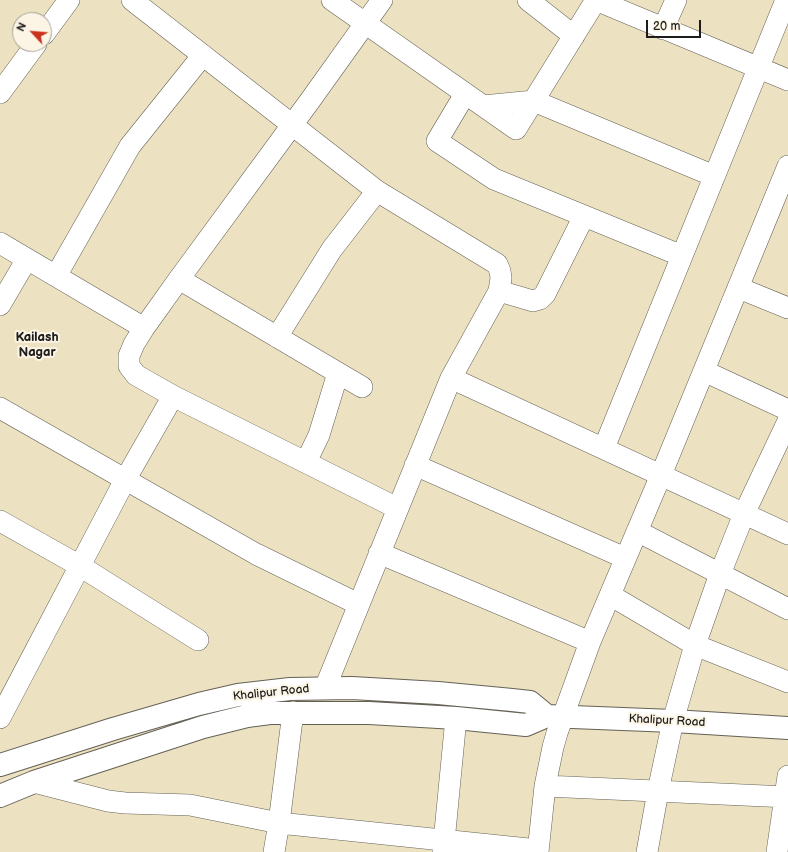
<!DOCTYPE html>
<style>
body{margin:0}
#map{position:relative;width:788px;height:852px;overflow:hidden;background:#ece2c1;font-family:"Balsamiq Sans",sans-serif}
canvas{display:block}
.north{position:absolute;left:12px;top:12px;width:40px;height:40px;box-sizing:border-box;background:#fcf5e5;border:1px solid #a29e95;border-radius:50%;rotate:296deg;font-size:11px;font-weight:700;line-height:16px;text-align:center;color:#1c1c1c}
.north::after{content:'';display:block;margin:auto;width:14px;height:18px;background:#c8321e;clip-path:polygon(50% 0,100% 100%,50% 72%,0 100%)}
.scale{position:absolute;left:646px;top:20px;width:55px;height:18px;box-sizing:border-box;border:2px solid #1c1c1c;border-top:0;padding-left:5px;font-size:12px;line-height:14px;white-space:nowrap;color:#1c1c1c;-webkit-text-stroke:3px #fcf5e5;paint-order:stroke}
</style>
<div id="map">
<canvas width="788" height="852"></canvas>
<div class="north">N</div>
<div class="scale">20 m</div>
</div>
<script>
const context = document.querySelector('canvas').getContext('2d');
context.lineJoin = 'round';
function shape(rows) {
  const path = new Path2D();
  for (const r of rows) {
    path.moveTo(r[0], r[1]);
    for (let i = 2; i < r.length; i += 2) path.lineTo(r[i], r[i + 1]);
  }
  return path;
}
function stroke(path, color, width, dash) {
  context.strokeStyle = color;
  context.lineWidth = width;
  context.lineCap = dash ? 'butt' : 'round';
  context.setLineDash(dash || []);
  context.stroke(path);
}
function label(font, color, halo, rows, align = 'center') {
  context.font = font + ' "Balsamiq Sans",sans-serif';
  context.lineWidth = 4;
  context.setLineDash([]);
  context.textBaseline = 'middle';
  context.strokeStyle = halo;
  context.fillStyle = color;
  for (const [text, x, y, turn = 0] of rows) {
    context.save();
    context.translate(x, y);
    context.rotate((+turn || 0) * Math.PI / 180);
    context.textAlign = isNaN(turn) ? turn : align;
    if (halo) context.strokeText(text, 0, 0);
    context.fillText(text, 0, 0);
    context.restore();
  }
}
const minor = shape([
 [132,0,377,191,497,264,500,271,501,278,499,291,451,378,325,688],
 [332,0,516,129,596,0,788,80],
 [382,0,309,102,179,279,144,328,134,344,129,356,129,366,136,375,173,396,397,508],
 [528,0,574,36],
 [663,29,676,0],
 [44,34,69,0],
 [0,93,36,44],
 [465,94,437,141,494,179,682,256],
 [483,106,534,101,714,176],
 [0,243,144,328],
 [56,276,130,146,203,55],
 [179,279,362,387],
 [739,288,788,308],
 [499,291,533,301,540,299,545,294,584,216],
 [0,305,27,259],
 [277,337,332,249,377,191],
 [704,371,788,410],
 [451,378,788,534],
 [0,408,256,554,358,604],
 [604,448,786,0],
 [306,462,319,435,338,373],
 [415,465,625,558],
 [0,521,80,566,198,640],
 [637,531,788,609],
 [379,553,590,642],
 [610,595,695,645,788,682],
 [0,718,125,480,173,396],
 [34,782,108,801,125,803,190,805,279,823,538,850],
 [545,786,788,797],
 [274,852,279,823,293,712],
 [443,852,456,718],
 [538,852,545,786,553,747,557,733,590,642,661,475,788,166],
 [647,852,658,791,673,721,695,645,720,574,744,514,788,421],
 [777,852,788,776]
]);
const tertiary = shape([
 [0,765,113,729,199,704,238,695,290,689,352,688,438,693,512,700,530,702,547,716],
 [0,796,34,782,203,727,247,716,270,713,369,713,456,718,526,725,547,716,673,721,788,728]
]);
stroke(minor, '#656156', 22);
stroke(tertiary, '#656156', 24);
stroke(minor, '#fff', 21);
stroke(tertiary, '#fff', 22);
label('12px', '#1c1c1c', '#fcf5e5', [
 ["Khalipur Road",271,693,-6],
 ["Khalipur Road",667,721,3]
]);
label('bold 13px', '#1c1c1c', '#fcf5e5', [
 ["Kailash",37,338],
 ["Nagar",37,353]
]);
</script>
